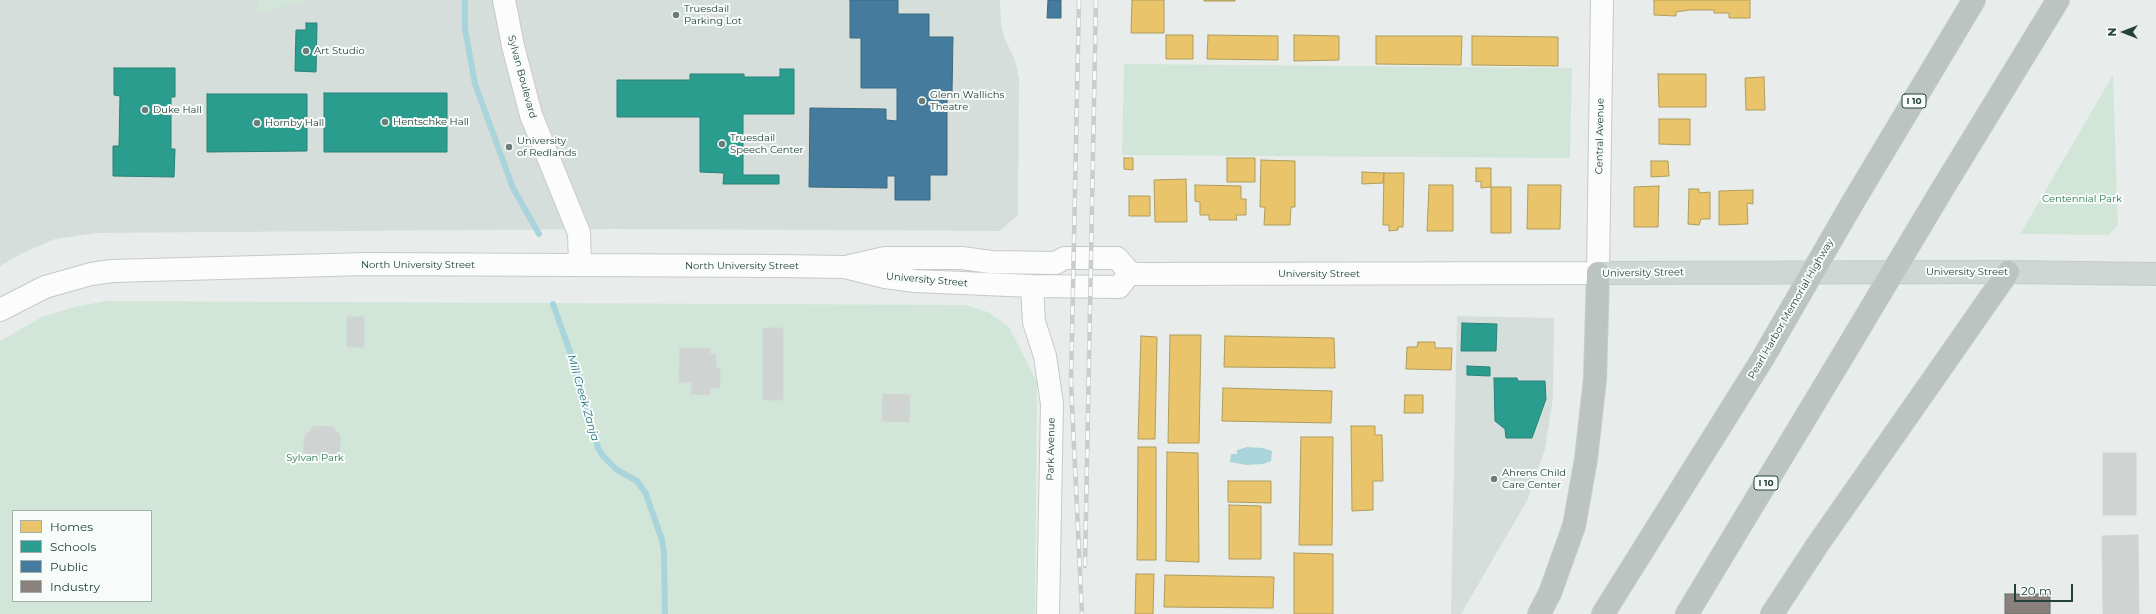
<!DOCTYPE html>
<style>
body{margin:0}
#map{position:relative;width:2156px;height:614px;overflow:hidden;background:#e8edeb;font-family:Montserrat,sans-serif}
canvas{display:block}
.legend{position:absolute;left:12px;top:510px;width:140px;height:92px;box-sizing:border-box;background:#f7fbf9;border:1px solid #a3b1ad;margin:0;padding:5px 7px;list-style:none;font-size:12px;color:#24423a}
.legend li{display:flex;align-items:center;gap:8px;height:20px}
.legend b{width:20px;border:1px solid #a3b1ad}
.north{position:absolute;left:2104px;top:12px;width:40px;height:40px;-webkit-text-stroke:3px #f7fbf9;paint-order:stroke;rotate:270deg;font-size:11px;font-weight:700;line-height:16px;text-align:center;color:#24423a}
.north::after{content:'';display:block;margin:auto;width:14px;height:18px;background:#24423a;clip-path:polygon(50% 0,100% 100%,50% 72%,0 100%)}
.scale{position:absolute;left:2014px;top:584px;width:59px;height:18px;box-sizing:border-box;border:2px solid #24423a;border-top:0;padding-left:5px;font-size:12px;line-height:14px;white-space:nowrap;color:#24423a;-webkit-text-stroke:3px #f7fbf9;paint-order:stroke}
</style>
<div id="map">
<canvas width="2156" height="614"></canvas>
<ul class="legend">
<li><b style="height:11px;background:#e9c46a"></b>Homes</li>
<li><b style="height:11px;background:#2a9d8f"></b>Schools</li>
<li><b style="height:11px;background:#457b9d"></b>Public</li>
<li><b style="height:11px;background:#8a817c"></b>Industry</li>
</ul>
<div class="north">N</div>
<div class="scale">20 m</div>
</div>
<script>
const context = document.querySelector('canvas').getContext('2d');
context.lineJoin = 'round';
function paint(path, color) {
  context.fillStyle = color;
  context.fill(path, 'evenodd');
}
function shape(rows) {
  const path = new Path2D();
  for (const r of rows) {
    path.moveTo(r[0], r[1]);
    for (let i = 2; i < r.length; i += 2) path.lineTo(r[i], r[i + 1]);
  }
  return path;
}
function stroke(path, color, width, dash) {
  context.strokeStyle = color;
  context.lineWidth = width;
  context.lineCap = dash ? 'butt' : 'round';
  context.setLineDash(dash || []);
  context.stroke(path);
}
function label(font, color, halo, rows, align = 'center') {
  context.font = font + ' Montserrat,sans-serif';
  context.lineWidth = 4;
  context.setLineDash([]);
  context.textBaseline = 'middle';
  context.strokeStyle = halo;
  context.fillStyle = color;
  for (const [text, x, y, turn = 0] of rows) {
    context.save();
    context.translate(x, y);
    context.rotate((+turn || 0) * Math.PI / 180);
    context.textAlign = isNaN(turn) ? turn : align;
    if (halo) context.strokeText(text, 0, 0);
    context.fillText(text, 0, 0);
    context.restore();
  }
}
paint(shape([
 [0,0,1000,0,1001,25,1005,39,1015,60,1019,79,1018,215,1000,231,613,229,96,233,55,239,21,254,0,266],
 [1457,316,1554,318,1553,398,1545,449,1528,499,1461,614,1451,614]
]), '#d6dedb');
paint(shape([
 [258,0,308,0,258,13],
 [1124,64,1572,68,1570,158,1122,155],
 [2113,75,2118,225,2108,235,2020,234],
 [106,301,965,305,988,312,1009,327,1037,382,1035,614,0,614,0,341,42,317,74,307],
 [13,511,151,511,151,601,13,601]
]), '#d1e6d8');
paint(shape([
 [1247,447,1263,448,1272,451,1271,461,1263,464,1247,465,1230,462,1231,454,1237,454,1237,450]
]), '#a9d4db');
const homes = shape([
 [1132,0,1164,0,1164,33,1131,33,1132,0],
 [1204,0,1235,0,1235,1,1204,1,1204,0],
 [1654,0,1750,0,1750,18,1729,18,1729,13,1714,13,1714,10,1689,10,1676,12,1676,16,1654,15,1654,0],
 [1166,35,1193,35,1193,59,1166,59,1166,35],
 [1208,35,1278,36,1278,60,1207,59,1208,35],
 [1294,35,1339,36,1339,60,1294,61,1294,35],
 [1376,36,1462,36,1461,65,1376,64,1376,36],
 [1472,36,1558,37,1558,66,1472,65,1472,36],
 [1658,74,1706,74,1706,107,1659,107,1658,74],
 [1764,77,1765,110,1746,110,1745,78,1764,77],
 [1659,119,1690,119,1690,145,1659,144,1659,119],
 [1124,158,1133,158,1133,170,1124,169,1124,158],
 [1227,158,1255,158,1255,182,1227,182,1227,158],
 [1261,160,1295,161,1295,207,1291,207,1290,225,1264,225,1265,207,1260,207,1261,160],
 [1651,161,1668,161,1669,176,1651,177,1651,161],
 [1476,168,1491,168,1491,187,1481,188,1481,181,1476,182,1476,168],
 [1362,172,1384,173,1383,183,1362,184,1362,172],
 [1384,173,1404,173,1403,227,1398,227,1398,230,1389,231,1389,225,1383,225,1384,173],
 [1186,179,1187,222,1155,222,1154,180,1186,179],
 [1195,185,1241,186,1241,199,1246,199,1246,215,1236,215,1237,220,1209,220,1209,215,1200,215,1200,202,1195,201,1195,185],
 [1429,185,1453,185,1453,231,1427,231,1429,185],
 [1528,185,1561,185,1560,229,1527,229,1528,185],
 [1659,186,1658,227,1634,227,1634,187,1659,186],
 [1491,187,1511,187,1511,233,1491,233,1491,187],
 [1689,189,1699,189,1699,193,1710,192,1710,219,1701,219,1699,225,1688,224,1689,189],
 [1753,190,1753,204,1747,203,1748,224,1719,225,1719,191,1753,190],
 [1129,196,1150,196,1150,216,1129,216,1129,196],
 [1170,335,1201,335,1199,443,1168,443,1170,335],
 [1141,336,1157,337,1155,439,1138,439,1141,336],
 [1225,336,1334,338,1335,368,1224,367,1225,336],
 [1418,342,1435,342,1435,348,1452,348,1451,370,1406,369,1407,347,1417,347,1418,342],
 [1223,388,1332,391,1331,423,1222,421,1223,388],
 [1405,395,1423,395,1423,413,1404,413,1405,395],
 [1351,426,1375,426,1375,435,1382,435,1383,481,1373,481,1373,510,1352,511,1351,426],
 [1301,437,1333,437,1332,545,1299,545,1301,437],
 [1138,447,1156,447,1156,560,1137,560,1138,447],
 [1167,452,1198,453,1199,562,1166,561,1167,452],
 [1228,481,1271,481,1271,503,1228,502,1228,481],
 [1229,505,1261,506,1261,559,1229,559,1229,505],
 [1294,553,1333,554,1333,614,1294,614,1294,553],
 [1136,574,1154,574,1153,614,1135,614,1136,574],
 [1165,575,1274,577,1273,608,1164,607,1165,575]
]);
paint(homes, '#e9c46a');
stroke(homes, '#ae9d5c', 1);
const schools = shape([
 [306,23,317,23,316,72,295,71,296,30,306,30,306,23],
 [114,68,175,68,175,97,171,97,171,149,175,149,174,177,113,176,113,146,119,146,120,96,114,95,114,68],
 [780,69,794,69,794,114,743,114,743,175,779,175,779,184,723,184,724,173,700,172,700,117,617,117,617,80,690,80,690,74,744,74,744,77,780,77,780,69],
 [324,93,447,93,447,152,324,152,324,93],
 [207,94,307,94,307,151,207,152,207,94],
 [1462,323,1497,324,1496,351,1461,351,1462,323],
 [1467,366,1490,367,1490,376,1467,375,1467,366],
 [1494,378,1517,378,1518,381,1545,381,1546,399,1532,438,1506,438,1505,429,1495,421,1494,378]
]);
paint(schools, '#2a9d8f');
stroke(schools, '#288276', 1);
const public = shape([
 [850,0,898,0,898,14,929,14,929,37,953,37,952,93,947,93,947,175,930,175,930,200,895,200,895,176,887,176,887,188,809,187,810,108,886,109,886,120,897,121,897,88,861,88,861,38,850,38,850,0],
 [1048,0,1061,0,1061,18,1047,18,1048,0]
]);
paint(public, '#457b9d');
stroke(public, '#3b6a7f', 1);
const industry = shape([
 [2005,594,2050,594,2050,614,2005,614,2005,594]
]);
paint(industry, '#8a817c');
stroke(industry, '#6b6e68', 1);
stroke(shape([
 [465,0,465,29,475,84,513,188,539,234],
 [553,304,575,366,598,448,603,456,617,470,637,481,646,494,662,540,664,553,665,614]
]), '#a9d4db', 6);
const building = shape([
 [347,317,364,317,364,347,347,347,347,317],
 [763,328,783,328,783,400,763,400,763,328],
 [680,348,710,348,710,354,716,354,716,368,720,368,720,388,710,387,710,395,691,394,692,382,679,382,680,348],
 [883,394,910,395,909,422,882,421,883,394],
 [314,426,333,427,340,435,340,451,331,461,314,461,304,452,304,437,314,426],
 [2103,453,2136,453,2136,515,2103,515,2103,453],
 [2138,535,2139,614,2103,614,2102,536,2138,535]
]);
paint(building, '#cfd4d2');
stroke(building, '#d1d6d4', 1);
const minor = shape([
 [504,0,513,46,531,115,579,233,580,265],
 [850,266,885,258,962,258,991,262,1056,263,1064,258,1117,258,1130,273,1138,274,1598,273,1602,0],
 [1032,286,1034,322,1045,356,1052,404,1048,614],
 [0,310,45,287,91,274,112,271,367,264,781,266,845,267,885,277,915,281,1032,286,1119,287,1130,273]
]);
const major = shape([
 [1598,273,2008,272,2156,274]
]);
const highway = shape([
 [1940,193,2058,0],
 [1853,202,1974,0],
 [1539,614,1550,593,1574,526,1586,459,1595,379,1598,273],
 [1603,614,1763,358],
 [1687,614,1845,352],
 [1772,614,1818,544,2008,272]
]);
stroke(minor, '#c5cac8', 24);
stroke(major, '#c3ccc9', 24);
stroke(highway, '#c3ccc9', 24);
stroke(minor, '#fcfcfc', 22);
stroke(major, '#cfd7d5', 22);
stroke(highway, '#bcc4c2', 22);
const rail = shape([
 [1079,0,1071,383,1082,614],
 [1085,566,1096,0]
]);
stroke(rail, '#c9cdcc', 4.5);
stroke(rail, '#f7fbf9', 3, [9]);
const highwayBridge = shape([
 [1845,352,1940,193],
 [1763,358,1853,202]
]);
stroke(highwayBridge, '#c3ccc9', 24, []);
stroke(highwayBridge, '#bcc4c2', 22);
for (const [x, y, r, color] of [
 [676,15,4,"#697e78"],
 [306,51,4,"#697e78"],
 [922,101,4,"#697e78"],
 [145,110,4,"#697e78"],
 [385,122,4,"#697e78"],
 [257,123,4,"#697e78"],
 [722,144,4,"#697e78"],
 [509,147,4,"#697e78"],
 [1494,479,4,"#697e78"]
]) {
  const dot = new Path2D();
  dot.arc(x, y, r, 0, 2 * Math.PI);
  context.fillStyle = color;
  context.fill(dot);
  stroke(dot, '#f7fbf9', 1.5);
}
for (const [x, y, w] of [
 [1914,101,24],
 [1766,483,24]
]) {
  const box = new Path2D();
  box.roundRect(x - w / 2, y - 7, w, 14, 3);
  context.fillStyle = '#f7fbf9';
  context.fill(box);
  stroke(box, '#24423a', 1);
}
label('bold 9px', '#24423a', null, [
 ["I 10",1914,101],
 ["I 10",1766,483]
]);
label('10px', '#24423a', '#f7fbf9', [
 ["Truesdail",684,9],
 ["Parking Lot",684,21],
 ["Art Studio",314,51],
 ["Glenn Wallichs",930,95],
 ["Theatre",930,107],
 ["Duke Hall",153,110],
 ["Hentschke Hall",393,122],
 ["Hornby Hall",265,123],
 ["Truesdail",730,138],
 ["Speech Center",730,150],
 ["University",517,141],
 ["of Redlands",517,153],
 ["Ahrens Child",1502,473],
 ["Care Center",1502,485]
], 'left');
label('10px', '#24423a', '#f7fbf9', [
 ["Sylvan Boulevard",522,77,75],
 ["Central Avenue",1600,136,-89],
 ["North University Street",418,265],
 ["North University Street",742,266],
 ["University Street",1967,272],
 ["University Street",1643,273,-1],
 ["University Street",1319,274],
 ["University Street",927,280,5],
 ["Pearl Harbor Memorial Highway",1791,309,-60],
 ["Park Avenue",1051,449,-89]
]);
label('10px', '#2d7a4b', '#f7fbf9', [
 ["Centennial Park",2082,199],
 ["Sylvan Park",315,458]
]);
label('italic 11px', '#1c6f80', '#f7fbf9', [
 ["Mill Creek Zanja",583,398,74]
]);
</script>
